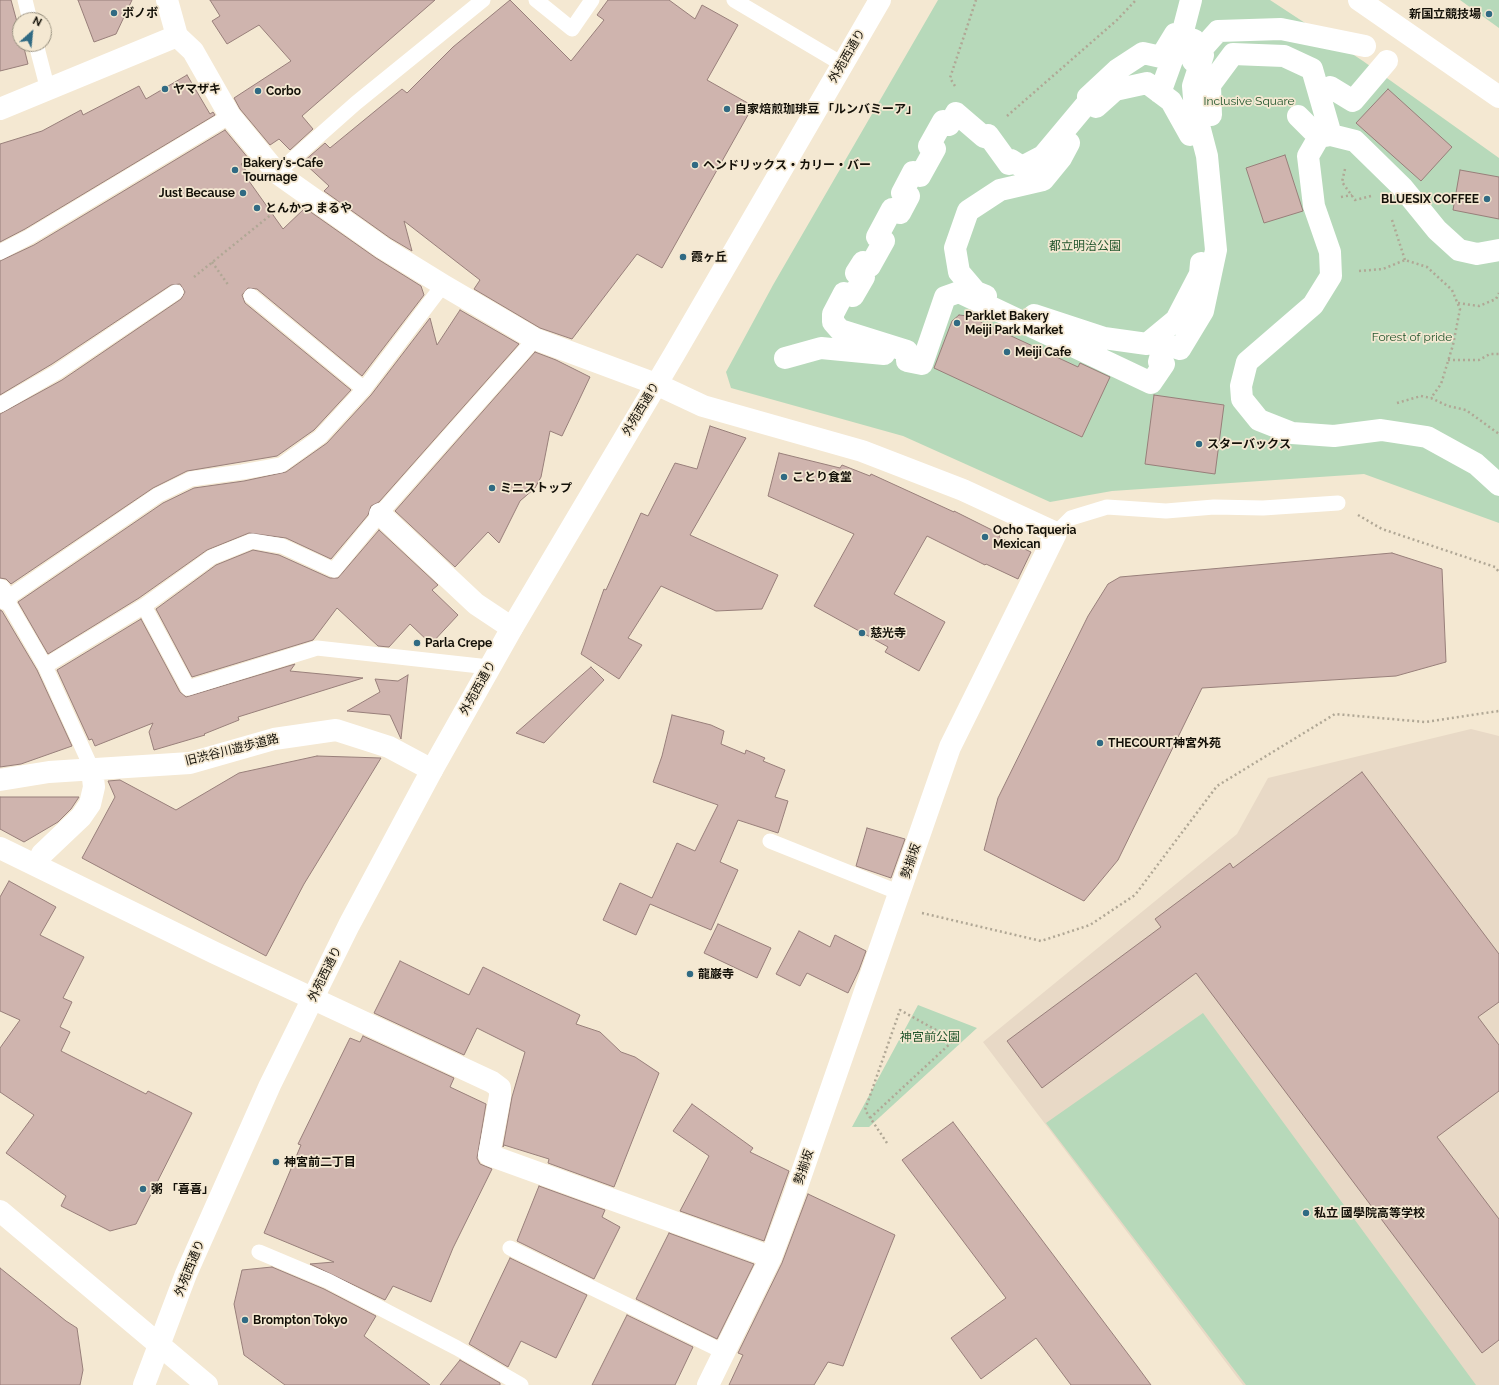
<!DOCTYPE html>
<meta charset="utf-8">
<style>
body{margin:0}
#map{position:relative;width:1499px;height:1385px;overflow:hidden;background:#f4e8d2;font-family:Raleway,sans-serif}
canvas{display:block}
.north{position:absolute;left:12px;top:12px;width:40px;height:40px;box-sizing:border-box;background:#f4e8d2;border:1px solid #9a9281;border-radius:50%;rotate:27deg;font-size:11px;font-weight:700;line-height:16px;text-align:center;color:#131008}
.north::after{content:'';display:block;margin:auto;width:14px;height:18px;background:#306a83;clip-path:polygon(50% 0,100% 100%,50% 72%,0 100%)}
</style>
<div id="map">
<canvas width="1499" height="1385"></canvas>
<div class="north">N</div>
</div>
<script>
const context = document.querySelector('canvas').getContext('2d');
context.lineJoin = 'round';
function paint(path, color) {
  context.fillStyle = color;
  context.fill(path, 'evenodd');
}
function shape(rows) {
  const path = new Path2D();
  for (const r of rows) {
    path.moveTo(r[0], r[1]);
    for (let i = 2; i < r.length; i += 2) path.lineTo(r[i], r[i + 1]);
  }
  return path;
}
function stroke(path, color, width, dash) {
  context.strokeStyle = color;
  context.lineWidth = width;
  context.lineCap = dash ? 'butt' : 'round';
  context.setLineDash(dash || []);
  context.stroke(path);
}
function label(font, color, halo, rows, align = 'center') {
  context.font = font + ' Raleway,"Noto Sans JP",sans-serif';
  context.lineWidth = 3.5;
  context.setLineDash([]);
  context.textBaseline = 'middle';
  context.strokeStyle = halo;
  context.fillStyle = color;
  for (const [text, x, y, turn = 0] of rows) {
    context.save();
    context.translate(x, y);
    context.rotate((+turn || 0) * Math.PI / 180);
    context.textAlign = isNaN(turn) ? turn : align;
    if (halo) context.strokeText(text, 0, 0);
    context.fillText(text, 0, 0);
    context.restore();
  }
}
paint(shape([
 [1471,729,1499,736,1499,1385,1243,1385,983,1042,1237,834,1268,778]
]), '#e8d9c6');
paint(shape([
 [938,0,1270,0,1363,61,1499,158,1499,523,1364,474,1112,491,1050,502,903,436,731,388,726,372,773,285],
 [1460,0,1499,0,1499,28],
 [918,1005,977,1028,869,1127,852,1127],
 [1203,1013,1476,1385,1246,1385,1046,1123]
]), '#b7d9ba');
const building = shape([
 [0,0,11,0,20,33,20,44,23,44,28,64,0,71,0,0],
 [78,0,132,0,116,34,94,42,78,0],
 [210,0,435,0,302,116,313,129,290,150,279,139,270,145,240,109,234,98,291,61,259,25,227,44,212,21,220,16,210,0],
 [510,0,571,61,604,20,597,15,608,0,669,0,695,19,702,5,738,25,707,80,753,106,662,268,637,254,572,339,540,328,474,289,480,280,404,221,412,251,390,238,324,191,329,186,303,162,325,143,330,148,402,89,407,93,453,47,510,0],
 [187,75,210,114,213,112,215,115,25,229,0,242,0,144,42,131,81,110,83,115,139,86,146,99,187,75],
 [1388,89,1452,147,1421,181,1356,123,1388,89],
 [225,130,249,159,241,164,247,172,244,174,283,229,305,208,376,258,421,286,424,295,362,376,257,289,248,288,242,295,245,303,351,390,314,430,277,456,187,471,153,488,11,584,6,579,0,578,0,414,62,380,181,299,185,292,180,284,171,285,52,364,0,395,0,261,34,245,225,130],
 [1285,155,1303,211,1264,223,1246,168,1285,155],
 [1460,170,1499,177,1499,219,1453,210,1460,170],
 [460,310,519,344,379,502,371,506,368,515,331,559,286,538,249,533,207,550,139,598,48,654,18,602,163,503,194,488,244,481,286,472,327,443,371,395,430,318,437,345,460,310],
 [959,315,968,316,1078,367,1080,363,1110,377,1082,437,934,368,952,321,959,315],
 [535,352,556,360,590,377,562,436,550,431,541,477,535,488,520,501,499,543,488,532,455,567,395,511,535,352],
 [1154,395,1224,405,1215,474,1145,464,1154,395],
 [710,426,746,438,690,535,778,575,762,609,716,611,661,586,628,638,642,645,619,679,581,654,604,589,606,590,641,513,648,516,675,463,697,469,710,426],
 [779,453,840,468,842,465,870,476,871,474,954,512,954,511,1000,534,999,537,1031,552,1018,579,986,564,985,565,927,536,894,594,945,622,919,671,885,652,888,647,814,606,854,534,768,496,779,453],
 [379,530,438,585,432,590,458,615,431,644,410,624,389,647,378,646,337,608,313,640,192,677,156,609,216,565,253,550,279,555,330,578,338,578,379,530],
 [1392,553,1442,569,1446,662,1396,676,1202,688,1118,860,1084,901,984,850,998,798,1088,616,1108,584,1120,577,1392,553],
 [0,610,2,611,37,670,72,746,21,764,0,767,0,610],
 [141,619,180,692,186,697,295,664,290,671,363,678,238,717,239,720,204,734,205,735,154,750,149,732,153,723,95,746,92,739,89,740,57,670,141,619],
 [591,667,604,680,544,743,516,733,591,667],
 [408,675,401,739,390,715,347,711,380,692,375,679,398,681,408,675],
 [672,715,711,725,724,731,721,744,745,754,746,750,765,758,763,761,785,770,775,797,788,801,778,833,738,820,720,862,738,870,711,930,650,904,636,935,603,920,620,883,652,898,677,843,695,851,718,805,653,782,662,756,672,715],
 [317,756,381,758,304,884,266,956,82,858,115,797,108,781,120,780,176,810,239,773,317,756],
 [1362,772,1499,954,1499,1002,1478,1017,1499,1045,1499,1091,1437,1137,1499,1219,1499,1340,1482,1353,1196,973,1042,1088,1007,1041,1161,927,1155,919,1230,863,1233,868,1362,772],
 [0,797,79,797,71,809,58,822,24,842,0,829,0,797],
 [867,828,905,839,891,878,856,866,867,828],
 [9,881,56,907,40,935,84,957,63,998,72,1002,60,1027,70,1032,61,1051,146,1094,148,1091,192,1113,136,1224,110,1231,61,1206,66,1196,6,1153,34,1115,0,1092,0,1048,20,1020,0,1011,0,897,9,881],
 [718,924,771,948,757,978,704,953,718,924],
 [799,931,830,947,835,935,866,951,859,970,848,993,807,973,800,986,776,974,799,931],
 [400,961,469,995,483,967,580,1015,576,1024,600,1032,621,1052,635,1057,659,1073,614,1187,548,1163,549,1159,504,1145,503,1147,512,1097,525,1052,477,1028,464,1055,374,1013,400,961],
 [363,1036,454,1078,450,1087,486,1104,477,1158,480,1164,492,1169,453,1248,431,1302,393,1286,385,1300,310,1264,334,1262,264,1233,301,1145,298,1144,350,1038,360,1042,363,1036],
 [692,1104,753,1148,750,1152,789,1171,764,1241,680,1211,709,1156,673,1131,692,1104],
 [953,1122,1137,1366,1151,1385,1071,1385,1036,1338,981,1379,951,1338,1006,1298,902,1160,953,1122],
 [539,1186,605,1210,602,1217,620,1227,594,1279,517,1241,539,1186],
 [808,1194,895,1235,843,1366,828,1362,814,1385,729,1385,743,1355,738,1353,782,1263,808,1194],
 [669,1233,754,1264,717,1339,636,1299,669,1233],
 [510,1258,587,1295,556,1358,521,1341,508,1367,469,1344,510,1258],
 [272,1267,324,1289,376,1316,364,1336,430,1385,285,1385,244,1355,234,1304,242,1270,272,1267],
 [0,1268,66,1321,77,1328,83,1370,80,1385,0,1385,0,1268],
 [627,1315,693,1347,675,1385,592,1385,627,1315],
 [460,1360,500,1383,500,1385,440,1385,460,1360]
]);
paint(building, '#cfb4ae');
stroke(building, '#987f7a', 1);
stroke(shape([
 [955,86,950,78,976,0],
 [1007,116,1117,20,1136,0],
 [1345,169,1342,182,1355,200,1371,196],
 [1341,197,1352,195],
 [1392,220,1405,260],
 [212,262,229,286],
 [1359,271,1383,269,1405,260,1427,267,1452,290,1460,309,1453,345,1441,384,1431,398],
 [194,277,278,209],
 [1458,303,1479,306,1496,299,1499,293],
 [1448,360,1479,360,1490,354,1499,354],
 [1397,403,1421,396,1431,398,1448,406,1466,410,1499,434],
 [1358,515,1382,529,1495,567,1499,572],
 [922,913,1041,941,1090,925,1135,895,1217,786,1335,714,1425,722,1499,711],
 [870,1118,954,1040,900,1010,865,1110,887,1143]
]), '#b0a795', 2.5, [2, 3]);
stroke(shape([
 [25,0,30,20],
 [536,0,572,29,592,0],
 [734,0,842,64],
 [36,44,48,90],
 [277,173,356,103,483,0],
 [0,252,29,237,230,116],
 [251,296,364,389],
 [0,405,57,372,176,292],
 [1056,533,1071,518,1107,507,1166,511,1214,507,1263,508,1338,503],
 [144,606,188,688,317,648,489,667],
 [45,666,144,606,212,557,252,541,282,546,334,570,380,514,535,339],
 [92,769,45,666,6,599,158,495,191,479,242,472,281,465,320,437,364,389,443,285],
 [770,841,900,893],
 [510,1248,724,1352],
 [259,1252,328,1281,457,1348,521,1385]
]), '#fff', 15);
stroke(shape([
 [167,0,177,36,193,51,230,116,277,173,383,248,443,285,535,339,656,384,703,406,862,451,963,490,1056,533,950,747,792,1201,771,1257,708,1385],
 [1175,34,1194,40,1203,55,1193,86,1195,110,1207,156,1216,250,1203,311,1180,349,1164,344,1159,362,1164,364,1151,383,959,292,945,297,922,364,907,361,907,351,840,330,833,322,833,314,844,293,853,296,864,277,856,273,863,262,870,266,884,241,877,237,892,209,900,213,909,196,902,193,913,172,920,176,935,149,929,146,943,121,949,125,956,113,984,137,988,135,1009,164,1011,160,1022,167,1043,156,1089,101,1088,97,1117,70,1143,53,1161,57,1175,34],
 [1193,61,1193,59,1218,31,1281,29,1365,46],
 [1160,93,1184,27,1191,0],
 [1322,98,1330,87,1353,101,1387,61],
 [1096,107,1115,90,1147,83,1171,101,1190,135],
 [1211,115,1210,85,1233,54,1284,56,1312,69,1331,135],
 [1298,116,1319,137],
 [1499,250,1477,254,1459,250,1437,230,1402,187,1355,141,1331,135,1319,137,1308,156,1314,206,1330,252,1331,276,1313,305,1247,362,1241,386,1242,399,1259,420,1292,433,1334,436,1381,430,1427,437,1476,464,1499,485],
 [986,296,976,292,959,272,955,248,968,211,1000,190,1043,180,1061,158,1069,143],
 [1034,315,1104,338,1147,344,1176,320,1200,274,1201,263],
 [785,358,821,348,884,354],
 [380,514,476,604,512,628],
 [0,590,6,599],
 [0,780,49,772,190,763,274,739,336,730,389,747,432,770],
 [0,848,215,953,492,1082,500,1088,500,1096,489,1155,771,1257],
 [37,866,42,854,81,817,90,804,94,787,92,769]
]), '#fff', 22);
stroke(shape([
 [1359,0,1499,97],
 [0,109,177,36],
 [0,1211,207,1385],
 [144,1385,186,1274,270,1085,349,925,432,770,512,628,675,353,880,0]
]), '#fff', 22);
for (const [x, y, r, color] of [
 [114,13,4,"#306a83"],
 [1489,14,4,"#306a83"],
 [165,89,4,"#306a83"],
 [258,91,4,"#306a83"],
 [727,109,4,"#306a83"],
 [695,165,4,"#306a83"],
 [235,170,4,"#306a83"],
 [243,193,4,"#306a83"],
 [1487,199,4,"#306a83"],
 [257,208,4,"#306a83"],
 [683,257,4,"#306a83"],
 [957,323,4,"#306a83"],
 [1007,352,4,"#306a83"],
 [1199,444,4,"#306a83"],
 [784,477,4,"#306a83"],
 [492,488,4,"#306a83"],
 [985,537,4,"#306a83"],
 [862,633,4,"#306a83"],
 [417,643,4,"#306a83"],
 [1100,743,4,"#306a83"],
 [690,974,4,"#306a83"],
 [276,1162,4,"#306a83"],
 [143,1189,4,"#306a83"],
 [1306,1213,4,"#306a83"],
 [245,1320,4,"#306a83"]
]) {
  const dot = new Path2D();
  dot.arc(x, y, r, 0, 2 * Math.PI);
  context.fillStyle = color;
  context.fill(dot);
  stroke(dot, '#f4e8d2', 1.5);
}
label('bold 12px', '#131008', '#f4e8d2', [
 ["ボノボ",122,13],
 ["新国立競技場",1481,14,"right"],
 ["ヤマザキ",173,89],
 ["Corbo",266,91],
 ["自家焙煎珈琲豆 「ルンバミーア」",735,109],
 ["Bakery's-Cafe",243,163],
 ["Tournage",243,177],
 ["ヘンドリックス・カリー・バー",703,165],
 ["Just Because",235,193,"right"],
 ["BLUESIX COFFEE",1479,199,"right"],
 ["とんかつ まるや",265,208],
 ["霞ヶ丘",691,257],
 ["Parklet Bakery",965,316],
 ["Meiji Park Market",965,330],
 ["Meiji Cafe",1015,352],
 ["スターバックス",1207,444],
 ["ことり食堂",792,477],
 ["ミニストップ",500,488],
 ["Ocho Taqueria",993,530],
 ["Mexican",993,544],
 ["慈光寺",870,633],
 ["Parla Crepe",425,643],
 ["THECOURT神宮外苑",1108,743],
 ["龍巌寺",698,974],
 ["神宮前二丁目",284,1162],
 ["粥 「喜喜」",151,1189],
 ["私立 國學院高等学校",1314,1213],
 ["Brompton Tokyo",253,1320]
], 'left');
label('12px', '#131008', '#f4e8d2', [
 ["外苑西通り",847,56,-60],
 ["外苑西通り",641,409,-59],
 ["外苑西通り",478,688,-61],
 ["旧渋谷川遊歩道路",232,750,-14],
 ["勢揃坂",911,861,-71],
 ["外苑西通り",325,974,-64],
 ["勢揃坂",804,1167,-71],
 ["外苑西通り",190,1268,-68]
]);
label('12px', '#21552c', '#f4e8d2', [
 ["Inclusive Square",1249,101],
 ["都立明治公園",1085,246],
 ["Forest of pride",1412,337],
 ["神宮前公園",930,1037]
]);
</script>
